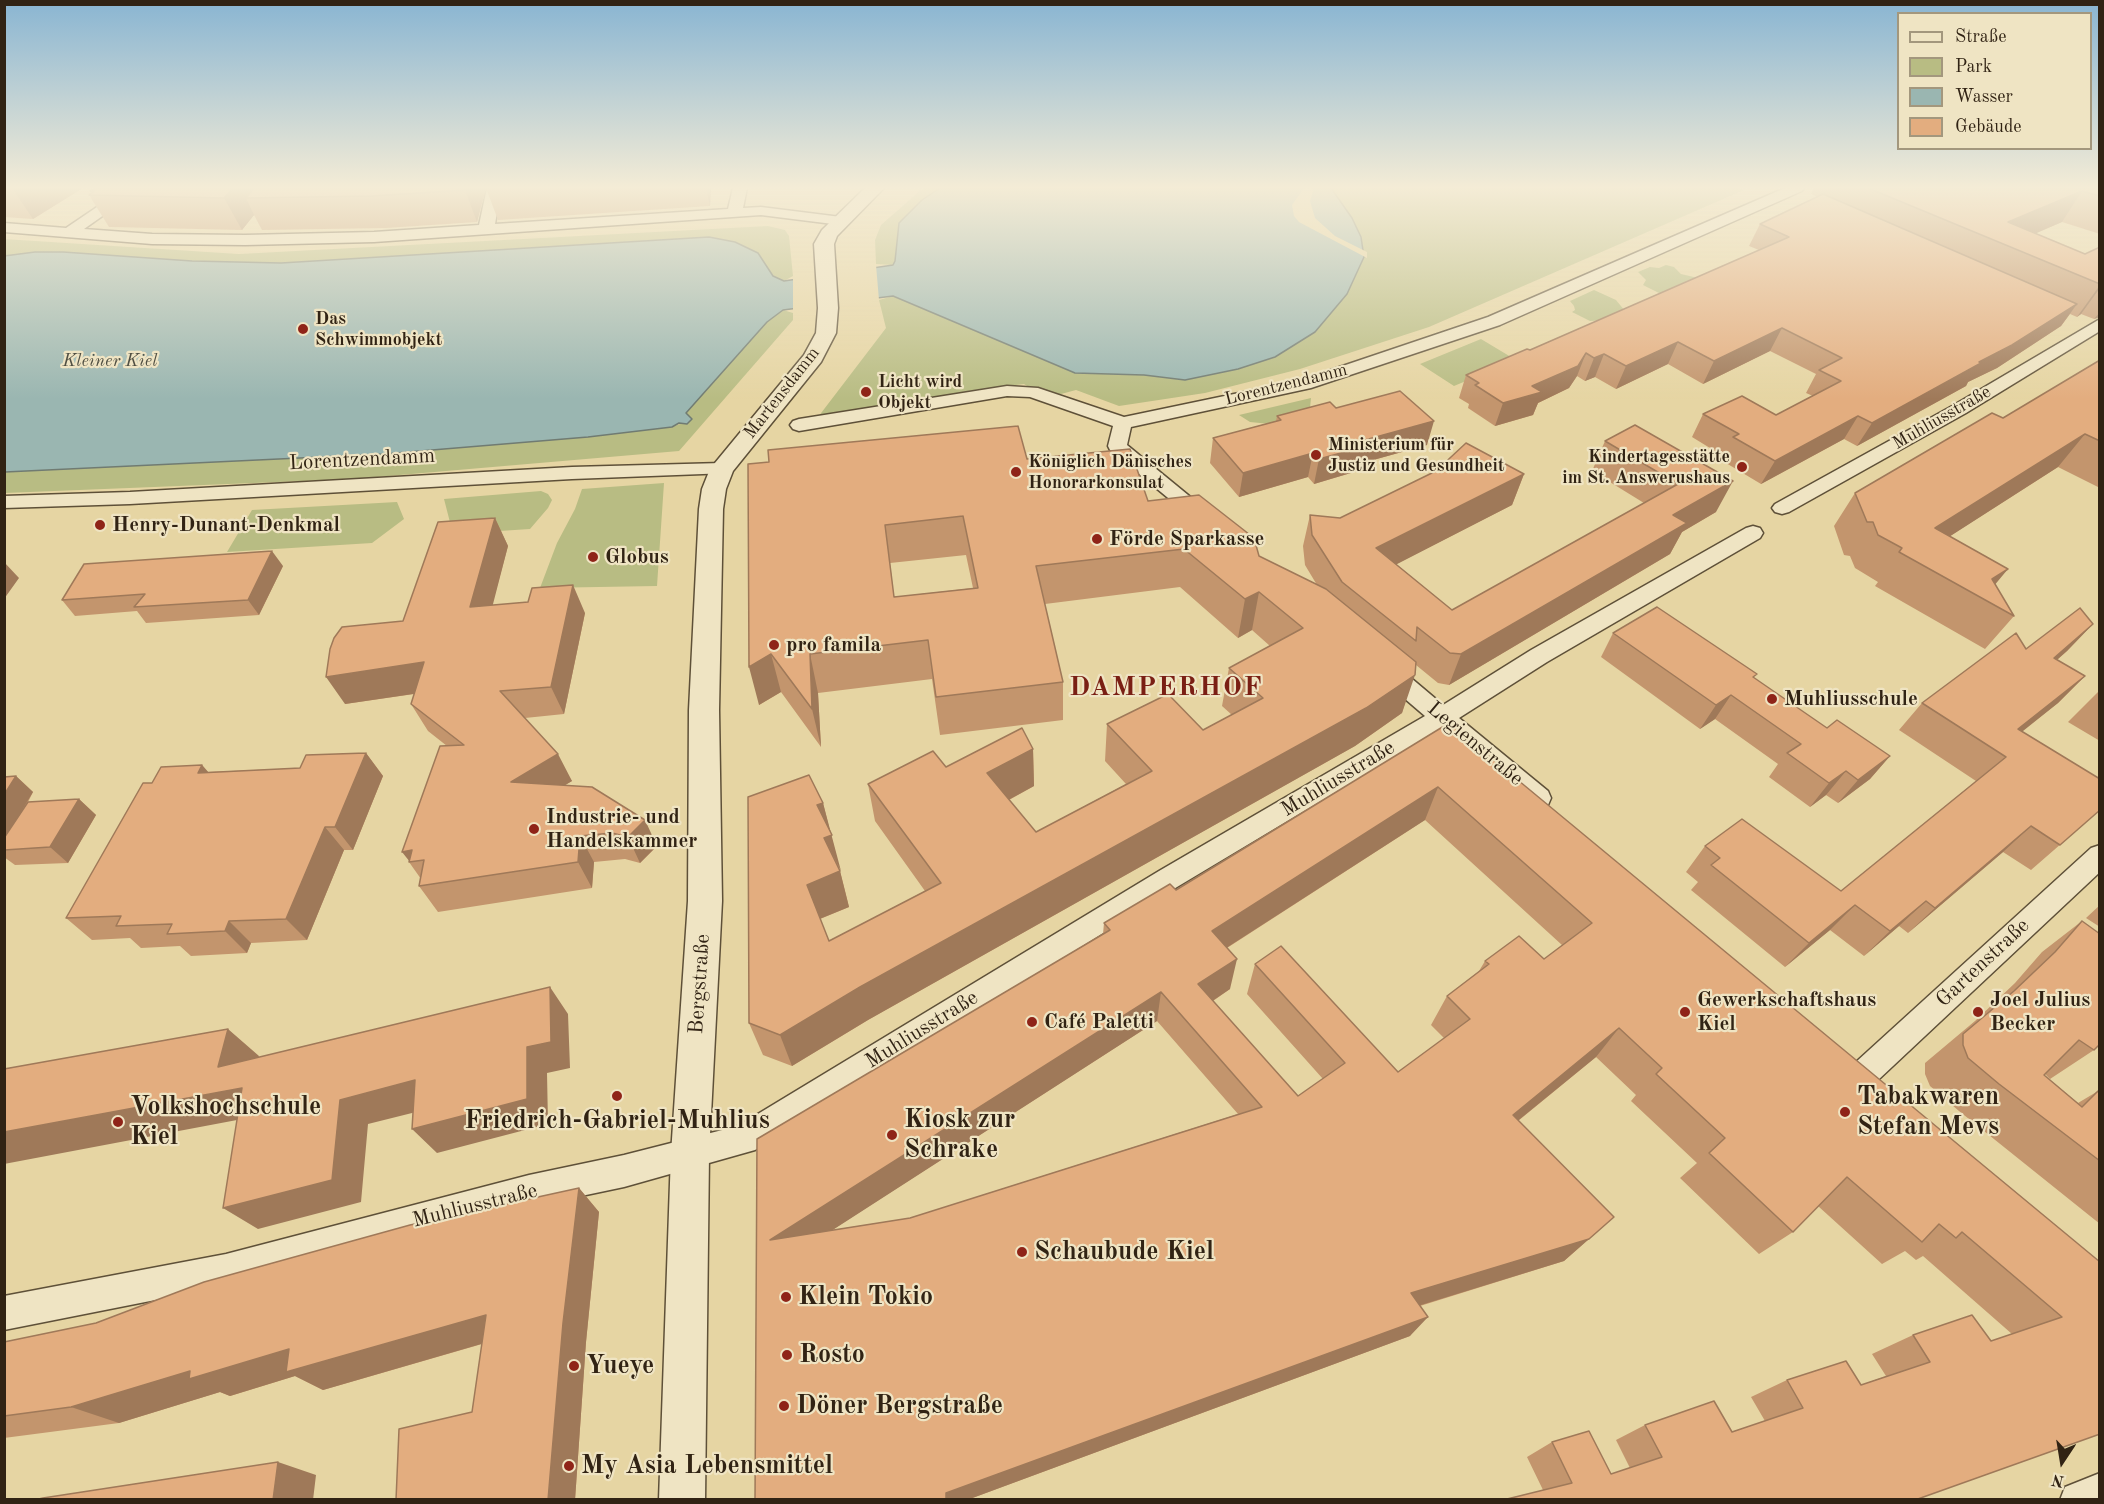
<!DOCTYPE html>
<meta charset="utf-8">
<style>
body{margin:0}
#map{position:relative;width:2104px;height:1504px;overflow:hidden;background:#e6d5a3;font-family:"Old Standard TT",serif}
canvas{display:block}
.frame{position:absolute;inset:0;border:6px solid #312314;pointer-events:none}
.legend{position:absolute;left:1897px;top:12px;width:195px;height:138px;box-sizing:border-box;background:#efe4c3;border:2px solid #a3977d;margin:0;padding:8px 10px;list-style:none;font-size:18px;color:#312314}
.legend li{display:flex;align-items:center;gap:12px;height:30px}
.legend b{width:30px;border:2px solid #a3977d}
.north{position:absolute;left:2032px;top:1432px;width:60px;height:60px;-webkit-text-stroke:4px #efe4c3;paint-order:stroke;rotate:192deg;font-size:16px;font-weight:700;line-height:24px;text-align:center;color:#312314}
.north::after{content:'';display:block;margin:auto;width:21px;height:27px;background:#312314;clip-path:polygon(50% 0,100% 100%,50% 72%,0 100%)}
</style>
<div id="map">
<canvas width="2104" height="1504"></canvas>
<div class="frame"></div>
<ul class="legend">
<li><b style="height:8px;background:#efe4c3"></b>Straße</li>
<li><b style="height:16px;background:#b8bc83"></b>Park</li>
<li><b style="height:16px;background:#9ab6b1"></b>Wasser</li>
<li><b style="height:16px;background:#e3ad7f"></b>Gebäude</li>
</ul>
<div class="north">N</div>
</div>
<script>
const context = document.querySelector('canvas').getContext('2d');
context.lineJoin = 'round';
function paint(path, color) {
  context.fillStyle = color;
  context.fill(path, 'evenodd');
}
function shape(rows) {
  const path = new Path2D();
  for (const r of rows) {
    path.moveTo(r[0], r[1]);
    for (let i = 2; i < r.length; i += 2) path.lineTo(r[i], r[i + 1]);
  }
  return path;
}
function stroke(path, color, width, dash) {
  context.strokeStyle = color;
  context.lineWidth = width;
  context.lineCap = dash ? 'butt' : 'round';
  context.setLineDash(dash || []);
  context.stroke(path);
}
function label(font, color, halo, rows, align = 'center') {
  context.font = font + ' "Old Standard TT",serif';
  context.lineWidth = 4.5;
  context.setLineDash([]);
  context.textBaseline = 'middle';
  context.strokeStyle = halo;
  context.fillStyle = color;
  for (const [text, x, y, turn = 0] of rows) {
    context.save();
    context.translate(x, y);
    context.rotate((+turn || 0) * Math.PI / 180);
    context.textAlign = isNaN(turn) ? turn : align;
    if (halo) context.strokeText(text, 0, 0);
    context.fillText(text, 0, 0);
    context.restore();
  }
}
paint(shape([
 [923,188,940,188,922,200,893,265,876,264,875,240,881,225],
 [1331,188,1739,188,1744,190,1429,327,1300,369,1205,393,1119,406,1076,390,1046,398,1024,384,968,391,815,421,886,328,879,300,893,296,1075,373,1144,375,1185,380,1238,369,1275,357,1347,294,1364,257,1361,237,1352,218],
 [768,226,785,230,789,236,793,276,784,281,773,276,758,253,709,237,281,263,192,261,63,252,35,252,5,256,4,239,239,254],
 [1666,265,1674,267,1681,274,1698,278,1667,297,1643,285,1646,280,1638,272,1650,267,1659,268],
 [1594,290,1616,300,1625,311,1609,320,1590,321,1572,312,1575,310,1574,306,1570,301],
 [783,310,793,313,793,320,679,451,353,479,5,493,4,472,384,454,672,427,691,420,686,413,767,322],
 [1481,339,1516,360,1454,386,1420,364],
 [1311,398,1310,408,1303,415,1270,424,1250,422,1239,415],
 [664,483,657,586,540,588,557,543,575,509,582,489],
 [541,491,548,494,552,500,548,508,530,529,453,534,444,499],
 [397,502,404,519,372,543,227,552,252,510]
]), '#b8bc83');
const water = shape([
 [940,188,1331,188,1352,218,1361,237,1364,257,1347,294,1315,332,1275,357,1238,369,1185,380,1144,375,1075,373,893,296,783,310,767,322,686,413,692,419,687,424,679,423,672,427,588,437,384,454,5,472,4,256,35,252,63,252,192,261,281,263,709,237,735,242,758,253,773,276,784,281,893,265,895,261,899,223,922,200,940,188]
]);
paint(water, '#9ab6b1');
stroke(water, '#707b72', 1.5);
paint(shape([
 [1304,188,1314,188,1310,201,1315,218,1335,236,1367,252,1367,258,1299,222,1294,216,1292,205],
 [876,265,879,300,793,312,793,277]
]), '#e6d5a3');
const minor = shape([
 [125,188,142,188,84,229,152,234,245,235,374,232,479,225,487,188,501,188,495,224,728,209,733,188,747,188,743,208,761,207,841,217,848,221,841,225,761,215,374,242,245,245,152,244,4,232,4,223,66,228,125,188],
 [1785,188,1804,188,1802,191,1500,325,1311,388,1131,427,1127,445,1210,513,1213,517,1210,521,1203,523,1196,521,1110,450,1108,446,1113,426,1030,397,1007,396,799,431,793,429,790,425,793,421,799,419,1007,386,1038,388,1124,417,1301,380,1488,317,1785,188],
 [2100,319,2100,331,1966,413,1789,512,1782,514,1775,512,1772,508,1775,504,1954,405,2100,319],
 [722,463,729,465,732,469,729,473,572,479,130,504,4,508,4,496,130,492,572,467,722,463],
 [1753,526,1760,528,1763,533,1760,538,1547,662,1459,718,1548,791,1551,798,1548,805,1539,808,1530,805,1441,729,1177,887,755,1150,624,1187,529,1207,226,1286,4,1330,4,1296,226,1254,529,1175,624,1155,738,1126,1159,871,1425,716,1376,674,1373,668,1376,662,1384,660,1392,662,1443,705,1531,650,1746,528,1753,526],
 [2100,845,2100,872,1877,1081,1867,1085,1857,1081,1852,1071,1857,1061,2091,848,2100,845],
 [2100,1473,2100,1500,2060,1500,2065,1487,2100,1473]
]);
const tertiary = shape([
 [865,188,884,188,837,236,834,244,838,308,836,333,821,362,733,471,726,489,723,509,719,710,722,901,709,1154,705,1500,659,1500,671,1154,688,901,689,710,699,509,702,489,710,469,804,355,816,333,818,308,814,244,822,230,865,188]
]);
stroke(minor, '#5e5038', 3);
stroke(tertiary, '#5e5038', 3);
paint(minor, '#efe4c3');
paint(tertiary, '#efe4c3');
paint(shape([
 [4,188,83,188,33,219,4,217],
 [95,188,711,188,710,206,498,220,486,188,477,222,386,228,262,230,254,215,242,230,109,227,89,195,91,193,90,191],
 [1813,188,2100,188,2100,234,2062,222,2035,233,2085,254,2100,247,2100,317,2094,319,2081,314,2077,317,2070,314,2061,326,1997,368,1968,382,1966,386,1857,446,1844,439,1761,484,1721,460,1723,456,1692,437,1703,414,1776,415,1813,396,1806,393,1816,374,1770,351,1703,384,1668,364,1616,389,1595,377,1585,381,1577,376,1569,388,1538,403,1533,415,1495,426,1468,408,1469,404,1459,398,1466,375,1530,350,1759,250,1749,246,1760,224,1818,197,1811,194],
 [2100,360,2100,488,2058,467,1950,536,1995,584,2014,616,1985,649,1875,586,1878,582,1855,568,1850,556,1844,555,1834,526,1855,493,2003,418],
 [1336,408,1427,445,1366,462,1364,469,1314,484,1308,477,1239,497,1210,463,1213,438,1276,421,1277,416],
 [1635,425,1716,512,1682,532,1670,554,1449,685,1438,683,1416,665,1402,713,1355,746,868,1020,792,1066,763,1055,749,1023,823,803,849,907,820,919,829,941,925,891,875,821,868,784,1033,749,1034,786,1009,800,1036,832,1126,784,1105,761,1107,724,1203,730,1232,715,1222,706,1229,668,1270,646,1252,630,1238,638,1180,587,1045,604,1063,682,1063,720,940,735,932,679,818,693,821,747,781,692,759,705,748,464,1027,459,1148,501,1317,585,1305,565,1303,546,1310,515,1340,518,1524,474,1512,505,1396,564,1452,610,1644,503,1592,471,1605,441],
 [966,555,973,588,894,597,890,563],
 [495,518,508,546,492,605,585,613,564,714,525,718,572,781,565,785,657,846,640,863,625,859,594,862,592,888,438,912,419,886,421,879,409,862,447,746,428,731,411,704,414,694,345,704,403,621],
 [283,566,259,615,146,623,137,611,75,616,62,600],
 [2093,624,2067,651,2057,660,2085,676,2058,703,2022,731,2100,810,2031,870,2003,852,1908,933,1899,926,1864,956,1830,930,1785,967,1691,890,1698,882,1686,872,1705,846,1841,891,1976,781,1899,730,1922,703,2026,649],
 [1613,633,1754,678,1827,728,1890,756,1870,779,1838,803,1826,795,1810,807,1769,777,1778,764,1715,719,1700,729,1601,657],
 [2100,690,2100,741,2068,722],
 [1449,723,2076,1242,2100,1434,1543,1490,1527,1457,1552,1442,1611,1474,1630,1468,1616,1440,1645,1425,1732,1432,1765,1421,1751,1397,1787,1380,1861,1385,1886,1376,1872,1354,1913,1335,1991,1341,2012,1334,1923,1256,1916,1260,1905,1251,1882,1264,1818,1206,1793,1232,1759,1254,1680,1178,1697,1163,1631,1101,1636,1095,1596,1057,1518,1121,1614,1217,1564,1261,1420,1306,1410,1336,967,1500,755,1500,757,1139,1103,934,1104,923,1176,890],
 [1425,820,1562,945,1544,959,1485,961,1479,971,1447,996,1431,1025,1444,1038,1398,1072,1255,964,1247,994,1323,1079,1298,1096,1213,1001,1230,989,1227,948],
 [1157,1021,1238,1114,910,1218,832,1230],
 [366,753,383,776,353,850,344,850,307,940,251,943,247,953,191,956,180,946,141,948,130,938,92,940,66,918,152,783,202,765,208,772,300,768],
 [16,776,33,792,28,802,79,799,96,815,68,863,15,865,4,857,4,838,6,835,4,836,4,777],
 [2100,905,2100,927,2086,918],
 [2082,921,2094,1050,2050,1079,2045,1074,2044,1075,2078,1103,2098,1091,2100,1093,2100,1224,1959,1111,1930,1086,1925,1074,1925,1063,1975,1021,2015,983,2042,952],
 [579,1188,599,1212,586,1342,575,1500,472,1412,482,1344,323,1390,295,1376,230,1396,220,1392,119,1423,4,1438,4,1342,96,1323]
]), '#c3956d');
paint(shape([
 [12,188,83,188,33,219],
 [233,188,276,188,246,198,254,215,242,230,224,198],
 [466,188,486,188,477,222,465,190],
 [706,188,711,188,710,206],
 [2082,191,2062,222,2007,246,2008,222],
 [2100,285,2100,288,2081,314,2077,317],
 [2077,304,2061,326,1997,368,1968,382,1966,386,1857,446,1872,423,1979,362],
 [2100,312,2100,317,2094,319],
 [1782,328,1770,351,1703,384,1714,361],
 [1678,342,1668,364,1616,389,1626,366],
 [1586,353,1577,376,1569,388,1538,403,1533,415,1495,426,1503,403],
 [1604,354,1595,377,1585,381,1594,358],
 [1858,416,1844,439,1761,484,1775,461],
 [1434,421,1427,445,1366,462,1364,469,1314,484,1319,459,1365,440],
 [2085,434,2058,467,1913,560,1935,528],
 [1313,453,1308,477,1239,497,1243,473],
 [1524,474,1512,505,1368,579,1376,548],
 [1733,481,1716,512,1682,532,1670,554,1449,685,1461,654,1673,515],
 [495,518,508,546,485,635,470,607],
 [272,551,283,566,259,615,248,600],
 [4,562,19,578,4,599],
 [2008,569,1983,599,1992,579],
 [573,585,585,613,564,714,551,687],
 [1259,592,1252,630,1238,638,1245,599],
 [2093,624,2067,651,2028,685,2054,658],
 [771,654,781,692,759,705,749,667],
 [810,654,818,693,821,747,812,709],
 [424,662,440,690,345,704,326,677],
 [1415,675,1402,713,1355,746,868,1020,792,1066,780,1035,860,987],
 [2085,676,2058,703,1998,751,2018,729],
 [1731,695,1715,719,1700,729,1716,705],
 [1033,749,1034,786,990,810,987,773],
 [366,753,383,776,353,850,335,827],
 [558,754,572,781,527,808,511,782],
 [1890,756,1870,779,1838,803,1858,780],
 [202,765,223,789,198,773],
 [1846,771,1826,795,1810,807,1829,783],
 [16,776,33,792,7,835,4,833,4,795],
 [1438,787,1425,820,1206,961,1212,931],
 [79,799,96,815,68,863,50,847],
 [823,803,841,871,824,838,817,805],
 [645,820,657,846,640,863,628,837],
 [2031,826,2003,852,1908,933,1935,908],
 [325,827,344,850,307,940,286,919],
 [580,836,594,862,592,888,578,862],
 [412,850,410,862,402,852],
 [840,871,849,907,817,920,807,885],
 [1926,901,1899,926,1864,956,1890,931],
 [1855,905,1830,930,1785,967,1809,943],
 [229,921,251,943,247,953,225,931],
 [1237,959,1230,989,1193,1014,1198,984],
 [550,987,568,1014,570,1068,547,1073,548,1124,437,1153,412,1129,527,1047],
 [1161,992,1157,1021,783,1262,770,1240],
 [1619,1028,1596,1057,1493,1141,1513,1115],
 [228,1029,259,1056,250,1093,218,1067],
 [415,1080,440,1106,368,1124,361,1202,258,1229,223,1208,340,1100],
 [242,1088,274,1113,4,1164,4,1132],
 [579,1188,599,1212,586,1342,575,1500,548,1500,563,1323],
 [1614,1217,1564,1261,1395,1313,1411,1293],
 [486,1315,512,1335,323,1390,295,1376,230,1396,220,1392,119,1423,71,1407,190,1371,289,1349],
 [1428,1317,1410,1336,967,1500,946,1500,946,1493],
 [278,1462,316,1475,313,1500,273,1500]
]), '#9f7959');
const building = shape([
 [95,188,233,188,224,198,89,195,94,191,90,191,95,188],
 [254,188,466,188,465,190,372,196,246,198,254,188],
 [1868,188,2100,188,2100,196,2082,191,2008,222,2085,254,2100,247,2100,284,1868,188],
 [1823,194,2077,304,2012,345,1979,362,1981,363,1872,423,1858,416,1775,461,1733,437,1739,434,1703,414,1742,396,1776,415,1841,381,1819,370,1842,358,1782,328,1714,361,1678,342,1626,366,1604,354,1594,358,1586,353,1578,366,1532,386,1542,392,1503,403,1475,385,1479,383,1466,375,1527,349,1530,350,1789,237,1760,224,1823,194],
 [2100,360,2100,441,2085,434,1935,528,2008,569,1992,579,2014,616,1899,552,1902,548,1878,535,1873,522,1867,522,1855,493,1992,413,2003,418,2100,360],
 [1400,391,1434,421,1365,440,1370,445,1319,459,1313,453,1243,473,1213,438,1281,420,1277,416,1330,402,1336,408,1400,391],
 [1635,425,1733,481,1673,515,1687,523,1461,654,1450,653,1417,627,1416,641,1342,582,1312,535,1310,515,1340,518,1436,471,1466,443,1524,474,1376,548,1452,610,1678,484,1605,441,1635,425],
 [1018,426,1027,459,1130,449,1148,501,1199,495,1254,538,1259,556,1326,589,1416,662,1415,675,1366,708,860,987,780,1035,749,1023,748,797,809,775,823,803,817,805,832,835,824,838,840,871,807,885,829,941,941,883,868,784,933,751,946,767,1022,728,1033,749,987,773,1036,832,1152,771,1107,724,1168,694,1203,730,1263,698,1229,668,1303,628,1259,592,1245,599,1184,549,1036,566,1063,682,936,697,928,640,810,654,812,709,771,654,749,667,748,464,769,462,768,450,1018,426],
 [963,516,978,588,894,597,885,525,963,516],
 [495,518,470,607,528,602,532,588,573,585,551,687,500,691,558,754,511,782,592,787,645,820,628,837,612,833,580,836,578,862,419,886,424,860,409,862,412,850,402,852,440,746,464,745,411,704,424,662,326,677,330,649,334,638,342,627,403,621,438,522,495,518],
 [272,551,248,600,134,607,145,594,62,600,84,564,272,551],
 [1657,607,1757,674,1753,677,1827,728,1837,720,1890,756,1858,780,1846,771,1829,783,1787,753,1801,744,1731,695,1716,705,1613,633,1657,607],
 [2080,608,2093,624,2054,658,2085,676,2018,729,2100,779,2100,810,2060,845,2031,826,1935,908,1926,901,1890,931,1855,905,1809,943,1711,865,1720,858,1705,846,1742,819,1841,891,2006,757,1922,703,2016,633,2026,649,2080,608],
 [1449,723,2100,1262,2100,1434,1915,1500,1503,1500,1572,1483,1552,1442,1589,1431,1611,1474,1662,1457,1645,1425,1714,1401,1732,1432,1803,1408,1787,1380,1846,1361,1861,1385,1930,1362,1913,1335,1972,1315,1991,1341,2062,1317,1962,1232,1956,1238,1939,1224,1922,1242,1847,1177,1793,1232,1709,1153,1725,1138,1656,1074,1662,1068,1619,1028,1513,1115,1614,1217,1589,1239,1411,1293,1428,1317,946,1493,946,1500,755,1500,757,1139,1110,930,1104,923,1170,884,1176,890,1449,723],
 [1438,787,1592,923,1544,959,1519,936,1485,961,1489,964,1447,996,1470,1019,1398,1072,1281,946,1255,964,1345,1063,1298,1096,1198,984,1237,959,1212,931,1438,787],
 [1161,992,1262,1107,910,1218,770,1240,1161,992],
 [366,753,335,827,325,827,286,919,229,921,225,931,167,934,172,924,116,926,121,916,66,918,143,783,152,783,161,767,202,765,198,773,300,768,306,755,366,753],
 [16,776,4,795,4,777,16,776],
 [79,799,50,847,4,850,4,838,28,802,79,799],
 [2082,921,2100,934,2100,1044,2094,1050,2079,1040,2044,1075,2082,1107,2098,1091,2100,1093,2100,1161,1999,1084,1968,1058,1963,1045,1963,1034,2014,991,2055,952,2082,921],
 [550,987,551,1042,527,1047,527,1099,412,1129,415,1080,340,1100,332,1180,223,1208,242,1088,4,1132,4,1069,228,1029,218,1067,550,987],
 [579,1188,563,1323,548,1500,396,1500,399,1429,472,1412,486,1315,286,1372,289,1349,189,1379,190,1371,71,1407,4,1416,4,1342,96,1323,204,1282,410,1225,579,1188],
 [278,1462,273,1500,34,1500,43,1498,278,1462]
]);
paint(building, '#e3ad7f');
stroke(building, '#9f7959', 1.5);
const sky = context.createLinearGradient(0, 0, 0, 399);
sky.addColorStop(0, '#89b5d2');
sky.addColorStop(0.47, '#f4ecd6');
sky.addColorStop(1, '#f4ecd600');
context.fillStyle = sky;
context.fillRect(0, 0, 2104, 399);
for (const [x, y, r, color] of [
 [303,329,6,"#8f2418"],
 [866,392,6,"#8f2418"],
 [1316,455,6,"#8f2418"],
 [1742,467,6,"#8f2418"],
 [1016,472,6,"#8f2418"],
 [100,525,6,"#8f2418"],
 [1097,539,6,"#8f2418"],
 [593,557,6,"#8f2418"],
 [774,645,6,"#8f2418"],
 [1772,699,6,"#8f2418"],
 [534,829,6,"#8f2418"],
 [1685,1012,6,"#8f2418"],
 [1978,1012,6,"#8f2418"],
 [1032,1022,6,"#8f2418"],
 [617,1096,6,"#8f2418"],
 [1845,1112,6,"#8f2418"],
 [118,1122,6,"#8f2418"],
 [892,1135,6,"#8f2418"],
 [1022,1252,6,"#8f2418"],
 [786,1297,6,"#8f2418"],
 [787,1355,6,"#8f2418"],
 [574,1366,6,"#8f2418"],
 [784,1406,6,"#8f2418"],
 [569,1466,6,"#8f2418"]
]) {
  const dot = new Path2D();
  dot.arc(x, y, r, 0, 2 * Math.PI);
  context.fillStyle = color;
  context.fill(dot);
  stroke(dot, '#efe4c3', 2);
}
label('bold 18px', '#312314', '#efe4c3', [
 ["Das",315,319],
 ["Schwimmobjekt",315,340],
 ["Licht wird",878,382],
 ["Objekt",878,403],
 ["Ministerium für",1328,445],
 ["Justiz und Gesundheit",1328,466],
 ["Kindertagesstätte",1730,457,"right"],
 ["im St. Answerushaus",1730,478,"right"],
 ["Königlich Dänisches",1028,462],
 ["Honorarkonsulat",1028,483]
], 'left');
label('italic 18px', '#504f43', '#efe4c3', [
 ["Kleiner Kiel",110,361]
]);
label('18px', '#312314', '#efe4c3', [
 ["Lorentzendamm",1286,385,-14],
 ["Martensdamm",782,393,-52],
 ["Muhliusstraße",1942,418,-30]
]);
label('21px', '#312314', '#efe4c3', [
 ["Lorentzendamm",362,460,-3],
 ["Legienstraße",1475,744,40],
 ["Muhliusstraße",1338,779,-31],
 ["Gartenstraße",1983,963,-43],
 ["Bergstraße",700,984,-86],
 ["Muhliusstraße",922,1030,-32],
 ["Muhliusstraße",475,1206,-14]
]);
label('bold 21px', '#312314', '#efe4c3', [
 ["Henry-Dunant-Denkmal",112,525],
 ["Förde Sparkasse",1109,539],
 ["Globus",605,557],
 ["pro famila",786,645],
 ["Muhliusschule",1784,699],
 ["Industrie- und",546,817],
 ["Handelskammer",546,841],
 ["Gewerkschaftshaus",1697,1000],
 ["Kiel",1697,1024],
 ["Joel Julius",1990,1000],
 ["Becker",1990,1024],
 ["Café Paletti",1044,1022]
], 'left');
label('bold 26px', '#312314', '#efe4c3', [
 ["Tabakwaren",1857,1097],
 ["Stefan Mevs",1857,1127],
 ["Volkshochschule",130,1107],
 ["Kiel",130,1137],
 ["Kiosk zur",904,1120],
 ["Schrake",904,1150],
 ["Friedrich-Gabriel-Muhlius",617,1121,"center"],
 ["Schaubude Kiel",1034,1252],
 ["Klein Tokio",798,1297],
 ["Rosto",799,1355],
 ["Yueye",586,1366],
 ["Döner Bergstraße",796,1406],
 ["My Asia Lebensmittel",581,1466]
], 'left');
context.letterSpacing = '1.5px';
label('bold 27px', '#7a1f14', '#efe4c3', [
 ["DAMPERHOF",1166,688]
]);
context.letterSpacing = '0px';
</script>
